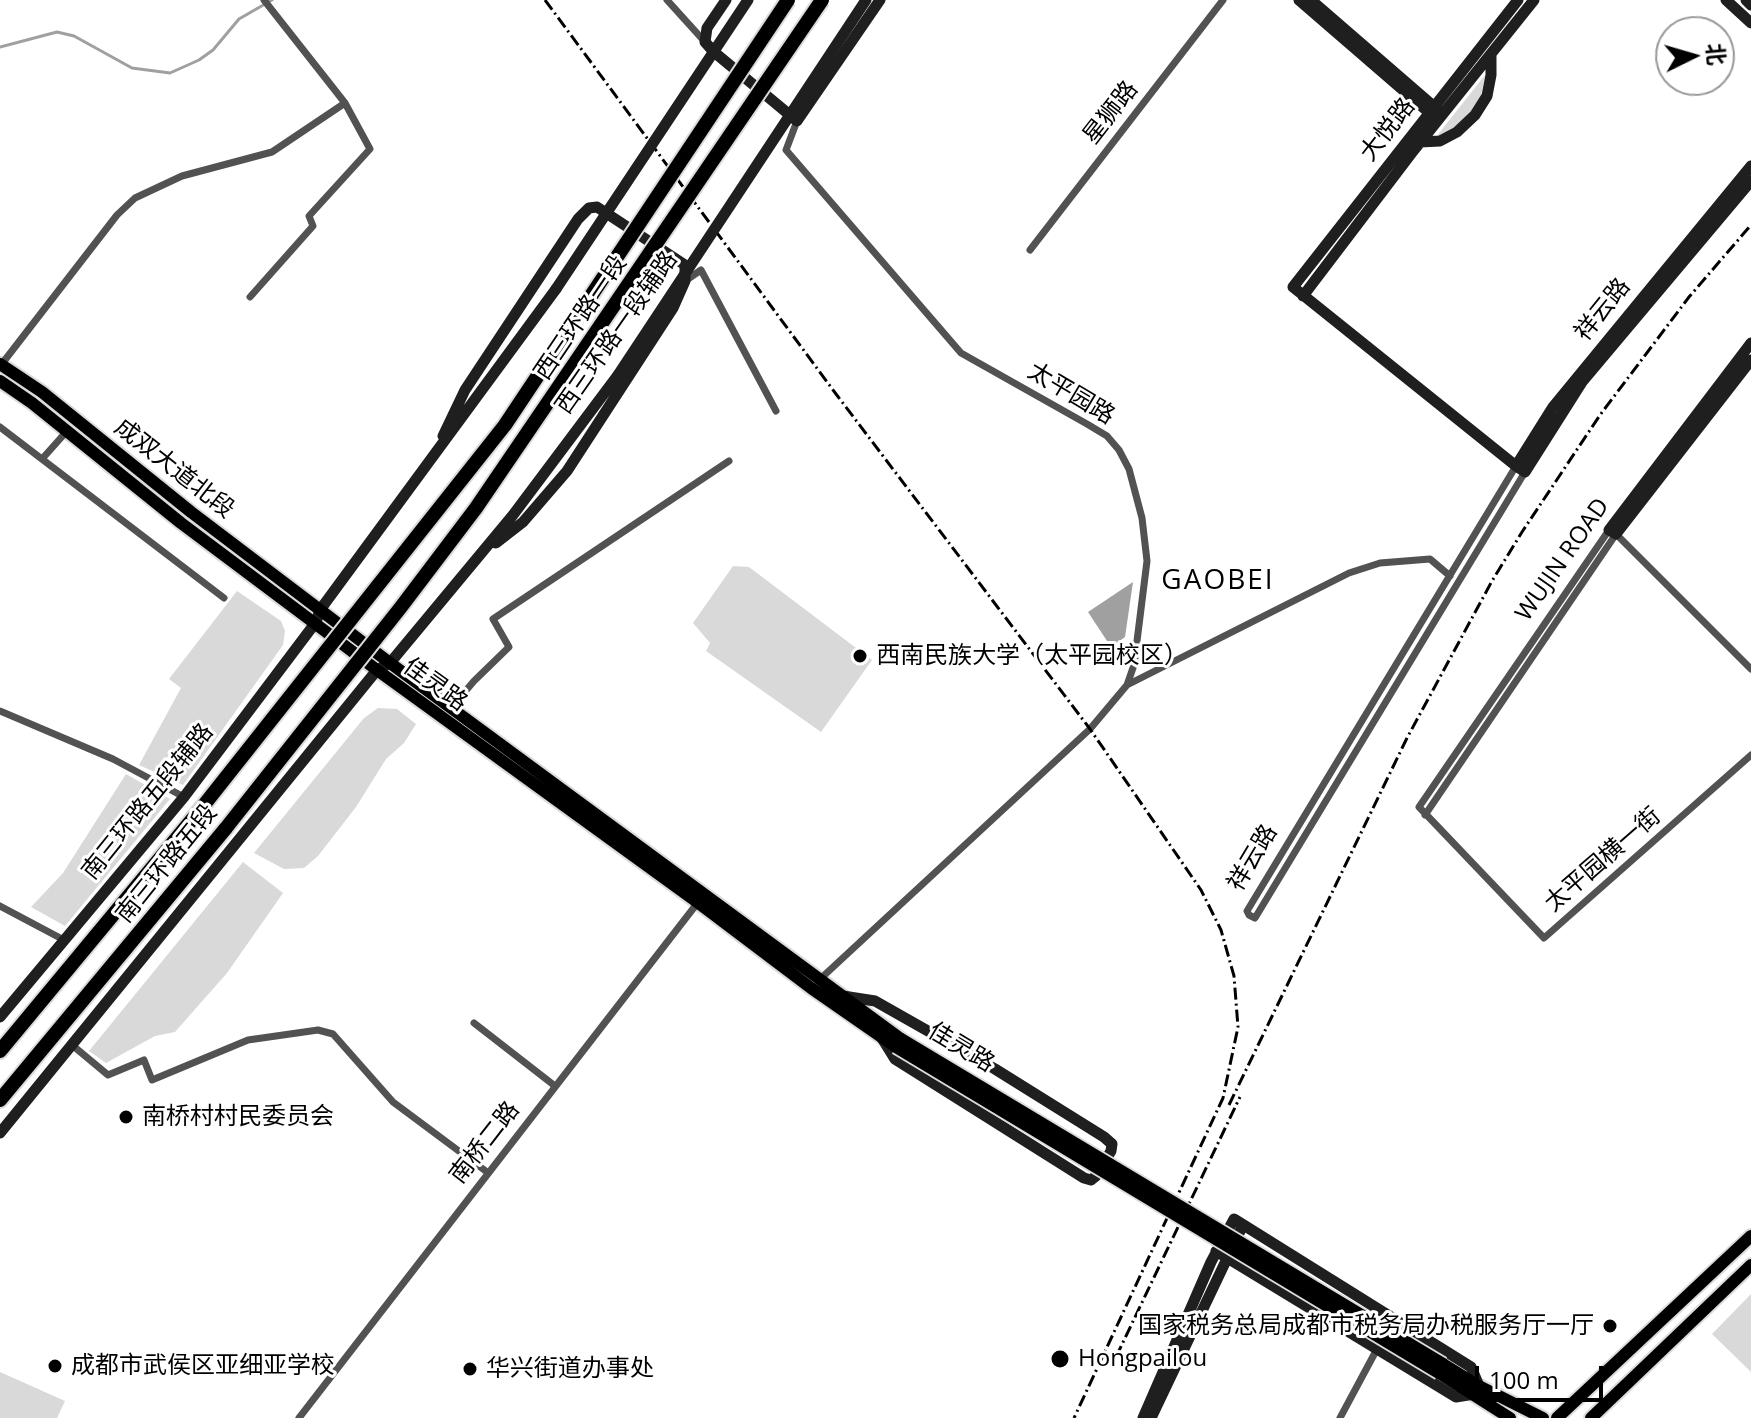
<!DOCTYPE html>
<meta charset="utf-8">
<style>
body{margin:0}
#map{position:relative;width:1751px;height:1418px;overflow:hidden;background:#fff;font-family:"Open Sans","Noto Sans SC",sans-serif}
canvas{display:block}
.north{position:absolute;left:1655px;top:16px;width:80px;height:80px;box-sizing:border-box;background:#fff;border:2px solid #999;border-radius:50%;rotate:85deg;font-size:22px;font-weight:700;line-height:32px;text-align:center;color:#000}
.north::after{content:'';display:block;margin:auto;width:28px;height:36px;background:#000;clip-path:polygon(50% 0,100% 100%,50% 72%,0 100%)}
.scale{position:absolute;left:1475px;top:1366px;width:128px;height:36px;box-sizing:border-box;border:4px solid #000;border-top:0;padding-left:10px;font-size:24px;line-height:28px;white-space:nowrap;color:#000;-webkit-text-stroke:6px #fff;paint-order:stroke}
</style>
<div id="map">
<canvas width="1751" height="1418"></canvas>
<div class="north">北</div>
<div class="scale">100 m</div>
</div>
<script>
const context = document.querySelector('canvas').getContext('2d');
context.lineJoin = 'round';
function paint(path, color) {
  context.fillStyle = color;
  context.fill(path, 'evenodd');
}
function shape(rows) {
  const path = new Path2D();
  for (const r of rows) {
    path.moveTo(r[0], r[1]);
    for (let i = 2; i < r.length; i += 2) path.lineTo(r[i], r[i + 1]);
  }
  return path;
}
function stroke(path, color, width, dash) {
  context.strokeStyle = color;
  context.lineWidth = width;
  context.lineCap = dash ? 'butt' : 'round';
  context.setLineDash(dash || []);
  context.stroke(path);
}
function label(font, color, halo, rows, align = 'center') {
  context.font = font + ' "Open Sans","Noto Sans SC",sans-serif';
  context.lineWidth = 6;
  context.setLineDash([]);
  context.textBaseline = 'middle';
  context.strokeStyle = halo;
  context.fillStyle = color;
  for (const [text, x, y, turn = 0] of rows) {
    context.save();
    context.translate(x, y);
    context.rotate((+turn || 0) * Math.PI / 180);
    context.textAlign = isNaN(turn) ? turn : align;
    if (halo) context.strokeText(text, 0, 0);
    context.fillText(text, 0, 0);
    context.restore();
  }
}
paint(shape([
 [1485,75,1481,96,1472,111,1447,134,1436,137],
 [733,566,749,567,872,660,821,732,706,651,710,643,693,623],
 [237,591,281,621,285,631,283,645,183,785,139,765,181,688,169,679],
 [378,708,397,709,416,724,404,743,386,759,356,807,318,856,304,868,284,869,254,853,364,718],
 [126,774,170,799,65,926,31,907,63,873],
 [243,862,283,893,227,973,175,1032,155,1036,106,1063,89,1051],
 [1751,1294,1751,1372,1712,1334],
 [0,1372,65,1401,57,1418,0,1418]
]), '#d9d9d9');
paint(shape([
 [1133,582,1125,637,1111,647,1088,612]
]), '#a0a0a0');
stroke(shape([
 [0,47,57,32,74,36,132,68,170,73,199,60,213,50,239,19,272,0]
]), '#a0a0a0', 3);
const primary = shape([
 [0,364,42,392,191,512,390,663,901,1039],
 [0,381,32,403,181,523,377,670,697,902,811,988,896,1047],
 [1443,1364,1479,1386,1543,1418],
 [1439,1373,1510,1418],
 [1557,1418,1751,1236],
 [1591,1418,1751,1265]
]);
const highway = shape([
 [0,1051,200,810],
 [0,1100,226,828]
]);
stroke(primary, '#dbdbdb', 16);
stroke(highway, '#dbdbdb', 18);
stroke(shape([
 [667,0,705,42],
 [797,121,786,150,961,353,1087,424,1107,436,1119,450,1129,469,1142,518,1147,561,1134,665,1127,685,1090,729,818,981],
 [1030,250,1223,0],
 [685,281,701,270,776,411],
 [250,297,313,226,309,216,370,149,345,103,264,0],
 [1,365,117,215,135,198,182,176,272,152,345,103],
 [0,427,224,598],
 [42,459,67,431],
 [1516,466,1247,911,1249,915,1255,918,1525,472],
 [1609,530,1419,807,1544,938,1751,755],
 [1127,685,1349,573,1380,563,1430,559,1450,576],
 [451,708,474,681,509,647,493,619,729,461],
 [0,711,113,759,184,797],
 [1425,815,1616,534,1751,669],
 [0,906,64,940],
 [474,1023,555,1086],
 [72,1045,108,1075,144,1060,152,1080,248,1040,318,1030,333,1034,393,1102,487,1172],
 [299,1418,699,901],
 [1340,1418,1377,1349]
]), '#525252', 7);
stroke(shape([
 [726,0,707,28,705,42,714,52,797,121,880,0],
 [1299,0,1432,115],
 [1311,0,1439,111],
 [1518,0,1293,287,1516,466,1525,472,1582,382,1751,181],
 [1726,0,1751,23],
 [1746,0,1751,5],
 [1420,142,1440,141,1457,132,1475,115,1487,96,1491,75,1491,54],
 [1303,296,1414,150,1534,0],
 [1751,343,1609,530,1616,534,1751,360],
 [443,436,465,390,578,219,589,208,597,207,685,265,685,281,673,308,567,471,523,522,496,543],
 [1516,466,1553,407,1751,166],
 [843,996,875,1001,995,1069,1104,1137,1112,1144,1111,1151,1096,1176,1091,1180,1084,1178,895,1059,882,1038],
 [0,1017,184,797,316,622,320,610,556,289],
 [0,1133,377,670,390,663,513,515,618,375],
 [1216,1251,1456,1397,1474,1394],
 [1143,1418,1211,1262,1234,1219,1471,1367,1479,1386],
 [1151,1418,1243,1225]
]), '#1f1f1f', 11);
stroke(primary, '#000', 12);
stroke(highway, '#000', 14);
stroke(shape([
 [545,0,836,394,1090,729,1201,890,1221,930,1234,976,1238,1027,1223,1098,1074,1418],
 [1229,1105,1407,738,1492,581,1522,532,1600,415,1689,297,1751,225],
 [1116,1357,1240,1097]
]), '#000', 3, [12, 4, 2, 4]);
const primaryBridge = shape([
 [901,1039,1443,1364],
 [896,1047,1439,1373]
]);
const highwayBridge = shape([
 [200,810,505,425,788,0],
 [226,828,401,607,476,508,822,0]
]);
stroke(primaryBridge, '#dbdbdb', 16, []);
stroke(highwayBridge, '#dbdbdb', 18, []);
stroke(shape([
 [556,289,748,0],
 [618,375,866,0]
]), '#1f1f1f', 11);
stroke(primaryBridge, '#000', 12);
stroke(highwayBridge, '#000', 14);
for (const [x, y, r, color] of [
 [860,656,8,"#000"],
 [126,1117,8,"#000"],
 [1610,1326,8,"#000"],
 [1060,1359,10,"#000"],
 [55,1366,8,"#000"],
 [470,1369,8,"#000"]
]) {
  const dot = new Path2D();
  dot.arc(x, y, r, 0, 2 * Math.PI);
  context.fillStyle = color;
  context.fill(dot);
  stroke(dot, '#fff', 3);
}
label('24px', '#000', '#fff', [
 ["星狮路",1111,113,-52],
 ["大悦路",1388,130,-52],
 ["祥云路",1603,310,-51],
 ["西三环路一段",581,318,-56],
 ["西三环路一段辅路",617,333,-55],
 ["太平园路",1071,394,31],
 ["成双大道北段",174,469,38],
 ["WUJIN ROAD",1563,560,-55],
 ["佳灵路",435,685,36],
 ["南三环路五段辅路",148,802,-51],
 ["祥云路",1253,858,-59],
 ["太平园横一街",1603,860,-41],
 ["南三环路五段",167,864,-51],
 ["佳灵路",961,1048,31],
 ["南桥二路",485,1143,-52]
]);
label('24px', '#000', '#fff', [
 ["西南民族大学（太平园校区）",876,656],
 ["南桥村村民委员会",142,1117],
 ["国家税务总局成都市税务局办税服务厅一厅",1594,1326,"right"],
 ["Hongpailou",1078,1359],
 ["成都市武侯区亚细亚学校",71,1366],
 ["华兴街道办事处",486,1369]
], 'left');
context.letterSpacing = '2px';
label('28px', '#000', '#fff', [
 ["GAOBEI",1218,581]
]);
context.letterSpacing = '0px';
</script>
